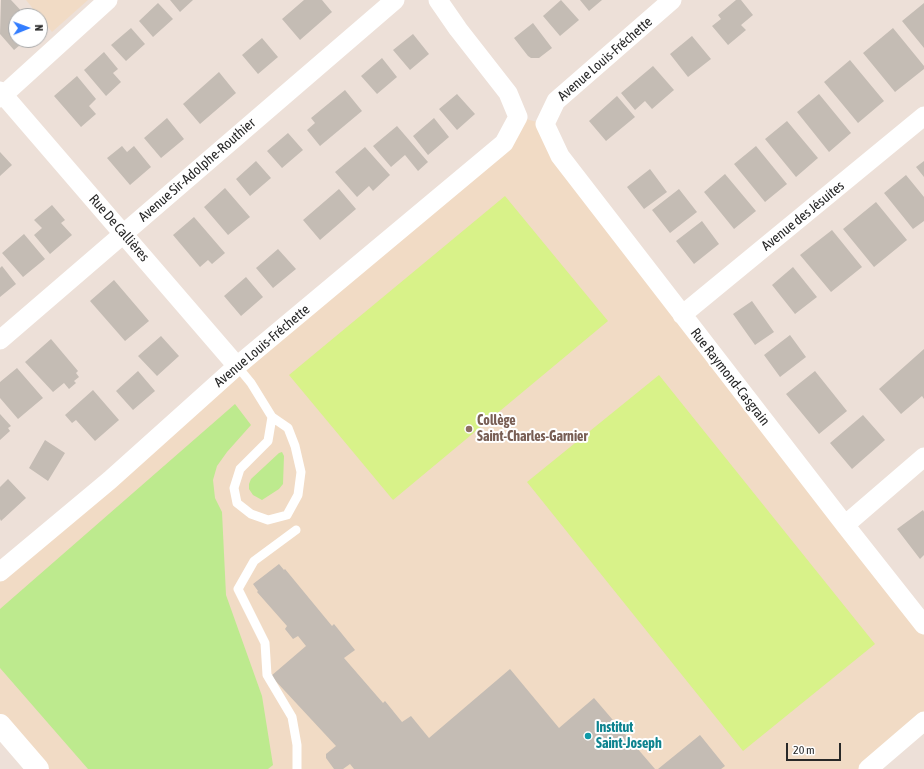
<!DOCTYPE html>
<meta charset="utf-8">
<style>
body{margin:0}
#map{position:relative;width:924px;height:769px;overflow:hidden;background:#ede0d8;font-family:"Asap Condensed",sans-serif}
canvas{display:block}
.north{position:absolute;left:8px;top:8px;width:40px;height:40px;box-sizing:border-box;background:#fff;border:1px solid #a9a9a9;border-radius:50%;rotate:89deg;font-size:11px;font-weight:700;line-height:16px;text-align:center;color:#282828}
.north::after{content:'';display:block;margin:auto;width:14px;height:18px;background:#337dff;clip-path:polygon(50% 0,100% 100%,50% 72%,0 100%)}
.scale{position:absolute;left:786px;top:743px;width:55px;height:18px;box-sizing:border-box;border:2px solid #282828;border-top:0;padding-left:5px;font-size:12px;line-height:14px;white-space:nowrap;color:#282828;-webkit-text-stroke:3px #fff;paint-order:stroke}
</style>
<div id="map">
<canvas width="924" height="769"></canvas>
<div class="north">N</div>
<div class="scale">20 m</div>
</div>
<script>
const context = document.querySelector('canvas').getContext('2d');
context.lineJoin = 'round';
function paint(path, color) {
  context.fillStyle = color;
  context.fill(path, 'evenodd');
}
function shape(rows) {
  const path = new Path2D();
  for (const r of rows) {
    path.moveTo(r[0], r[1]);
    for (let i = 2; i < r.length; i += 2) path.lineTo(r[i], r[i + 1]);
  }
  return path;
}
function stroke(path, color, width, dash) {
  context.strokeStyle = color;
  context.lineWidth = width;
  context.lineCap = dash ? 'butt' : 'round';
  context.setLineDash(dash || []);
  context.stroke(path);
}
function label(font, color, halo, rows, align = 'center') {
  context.font = font + ' "Asap Condensed",sans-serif';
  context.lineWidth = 4;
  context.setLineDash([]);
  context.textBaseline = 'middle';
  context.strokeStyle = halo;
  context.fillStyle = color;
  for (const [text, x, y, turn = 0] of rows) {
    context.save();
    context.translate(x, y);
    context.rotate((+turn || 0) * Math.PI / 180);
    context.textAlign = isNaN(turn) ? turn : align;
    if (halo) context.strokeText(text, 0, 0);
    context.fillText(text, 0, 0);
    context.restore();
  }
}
paint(shape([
 [26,0,88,0,52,32],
 [518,117,545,124,924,624,924,721,868,769,38,769,0,725,0,572,504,143]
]), '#f1dbc5');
paint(shape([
 [235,404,251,425,227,452,217,466,213,480,215,498,222,512,226,595,262,696,273,765,268,769,88,769,0,668,0,609],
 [282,452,284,456,283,484,279,489,262,500,253,495,249,489,249,484,251,479,279,453]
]), '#bdea8e');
paint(shape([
 [505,196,608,321,393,500,289,375],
 [659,375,875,644,743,751,527,482]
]), '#d8f289');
paint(shape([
 [1,0,11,0,26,16,16,16,16,40,26,40,14,50,0,34],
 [170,0,193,0,180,12],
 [304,0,322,0,332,12,300,40,282,19],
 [561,0,579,20,560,36,543,16],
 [580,0,602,0,589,11],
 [736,0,741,0,753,15,741,25,746,30,728,45,712,26,721,19,718,15],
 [158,3,173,19,153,37,139,21],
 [924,3,924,48,902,21],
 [533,23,552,48,539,58,531,58,528,56,514,38],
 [131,28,145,44,126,61,111,45],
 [893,28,924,66,924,69,895,92,863,53],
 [413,34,429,54,410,70,393,50],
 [692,36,711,59,688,77,670,54],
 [262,38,278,57,258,74,242,55],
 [104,52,118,69,113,73,121,82,106,96,84,70],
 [382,58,397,77,377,94,361,76],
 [850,60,884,101,858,123,824,82],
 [653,66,674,90,652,109,645,101,635,110,621,93],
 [219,72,236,93,200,124,183,104],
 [77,76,96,99,89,106,96,114,81,127,54,96],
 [345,90,362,111,320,146,307,130,315,123,311,118],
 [457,94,475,114,457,130,439,109],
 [819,94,851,133,829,152,797,112],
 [617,96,635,117,606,141,589,121],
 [167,118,184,139,161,158,144,138],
 [434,118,449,137,428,155,413,136],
 [787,121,818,158,796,177,765,139],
 [397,126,428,162,418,171,405,155,391,167,373,146],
 [288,133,303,150,282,168,267,151],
 [122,146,127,152,134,146,151,167,130,185,107,158],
 [756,146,787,184,765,202,734,164],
 [365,147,390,175,373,191,369,186,357,197,335,172],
 [0,152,12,165,0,176],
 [256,161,271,178,250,196,236,179],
 [924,161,924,177,916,167],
 [650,169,667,192,644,209,627,187],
 [725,174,756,211,734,229,704,192],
 [906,175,924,197,924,221,913,229,884,193],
 [225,188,250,217,228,235,204,207],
 [339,189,356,209,320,240,303,220],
 [679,189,697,212,670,233,652,210],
 [876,202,907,240,874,267,843,229],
 [52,205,65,220,61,223,72,235,50,254,34,235,42,228,34,220],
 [194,217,225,253,212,264,208,260,200,267,173,235],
 [702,221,719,244,694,264,676,241],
 [832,230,862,267,831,292,800,255],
 [24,234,45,259,23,277,2,253],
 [278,249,296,269,273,288,256,268],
 [2,266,16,284,0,297,0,268],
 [793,267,817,297,795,314,772,285],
 [246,277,263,297,241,316,224,296],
 [114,280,149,321,125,341,90,301],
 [752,301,774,332,755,345,733,314],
 [790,335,806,357,780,377,764,355],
 [161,336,179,356,157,376,138,356],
 [51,339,78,371,76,373,79,377,74,381,76,383,69,389,64,383,53,392,25,362],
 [924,349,924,399,922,396,901,414,879,389],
 [17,368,43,398,18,419,0,398,0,382],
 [138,371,155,391,133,410,116,391],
 [815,371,847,411,819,434,786,394],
 [93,390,119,420,95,441,76,420,72,423,65,415],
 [0,414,11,426,8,428,10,431,0,440],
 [863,415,885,440,852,469,830,443],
 [45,440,65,453,48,481,29,468],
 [8,479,26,498,1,521,0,519,0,487],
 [923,510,924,512,924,555,920,559,897,529],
 [279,564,284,570,285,569,332,626,334,624,355,650,344,658,383,703,385,701,402,722,411,716,429,738,510,669,559,728,594,698,655,769,354,769,350,764,343,769,334,769,326,758,326,754,336,746,271,676,306,646,298,636,293,639,285,629,287,626,257,592,258,591,253,584],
 [700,735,725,766,721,769,658,769]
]), '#c4bcb4');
stroke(shape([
 [237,366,251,383,272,417,268,441,240,469,234,488,237,503,251,514,268,520,287,515,298,495,301,472,295,446,288,428,272,417],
 [296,530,254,561,238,589,265,643,267,675,292,717,297,745,297,769]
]), '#fff', 9);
stroke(shape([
 [672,0,556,101,545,124,560,156,845,525,924,625],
 [0,91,237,366],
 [0,98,108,0],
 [682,315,924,116],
 [0,340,395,0],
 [845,525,924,457],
 [0,572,110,480,237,366,504,143,518,117,508,93,458,29,438,0],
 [868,769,924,721]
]), '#fff', 19);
stroke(shape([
 [0,725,38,769]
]), '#fff', 22);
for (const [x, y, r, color] of [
 [469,429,4,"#8d6e63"],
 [588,736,4,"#0f9aa8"]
]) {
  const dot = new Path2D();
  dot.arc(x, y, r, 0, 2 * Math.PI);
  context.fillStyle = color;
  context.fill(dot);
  stroke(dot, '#fff', 1.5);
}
label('14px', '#282828', '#fff', [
 ["Avenue Louis-Fréchette",605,59,-41],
 ["Avenue Sir-Adolphe-Routhier",197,170,-41],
 ["Avenue des Jésuites",803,216,-39],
 ["Rue De Callières",119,228,49],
 ["Avenue Louis-Fréchette",262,346,-40],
 ["Rue Raymond-Casgrain",730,377,52]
]);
label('bold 14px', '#785e54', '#fff', [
 ["Collège",477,421],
 ["Saint-Charles-Garnier",477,437]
], 'left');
label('bold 14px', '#0d838f', '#fff', [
 ["Institut",596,728],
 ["Saint-Joseph",596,744]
], 'left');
</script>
